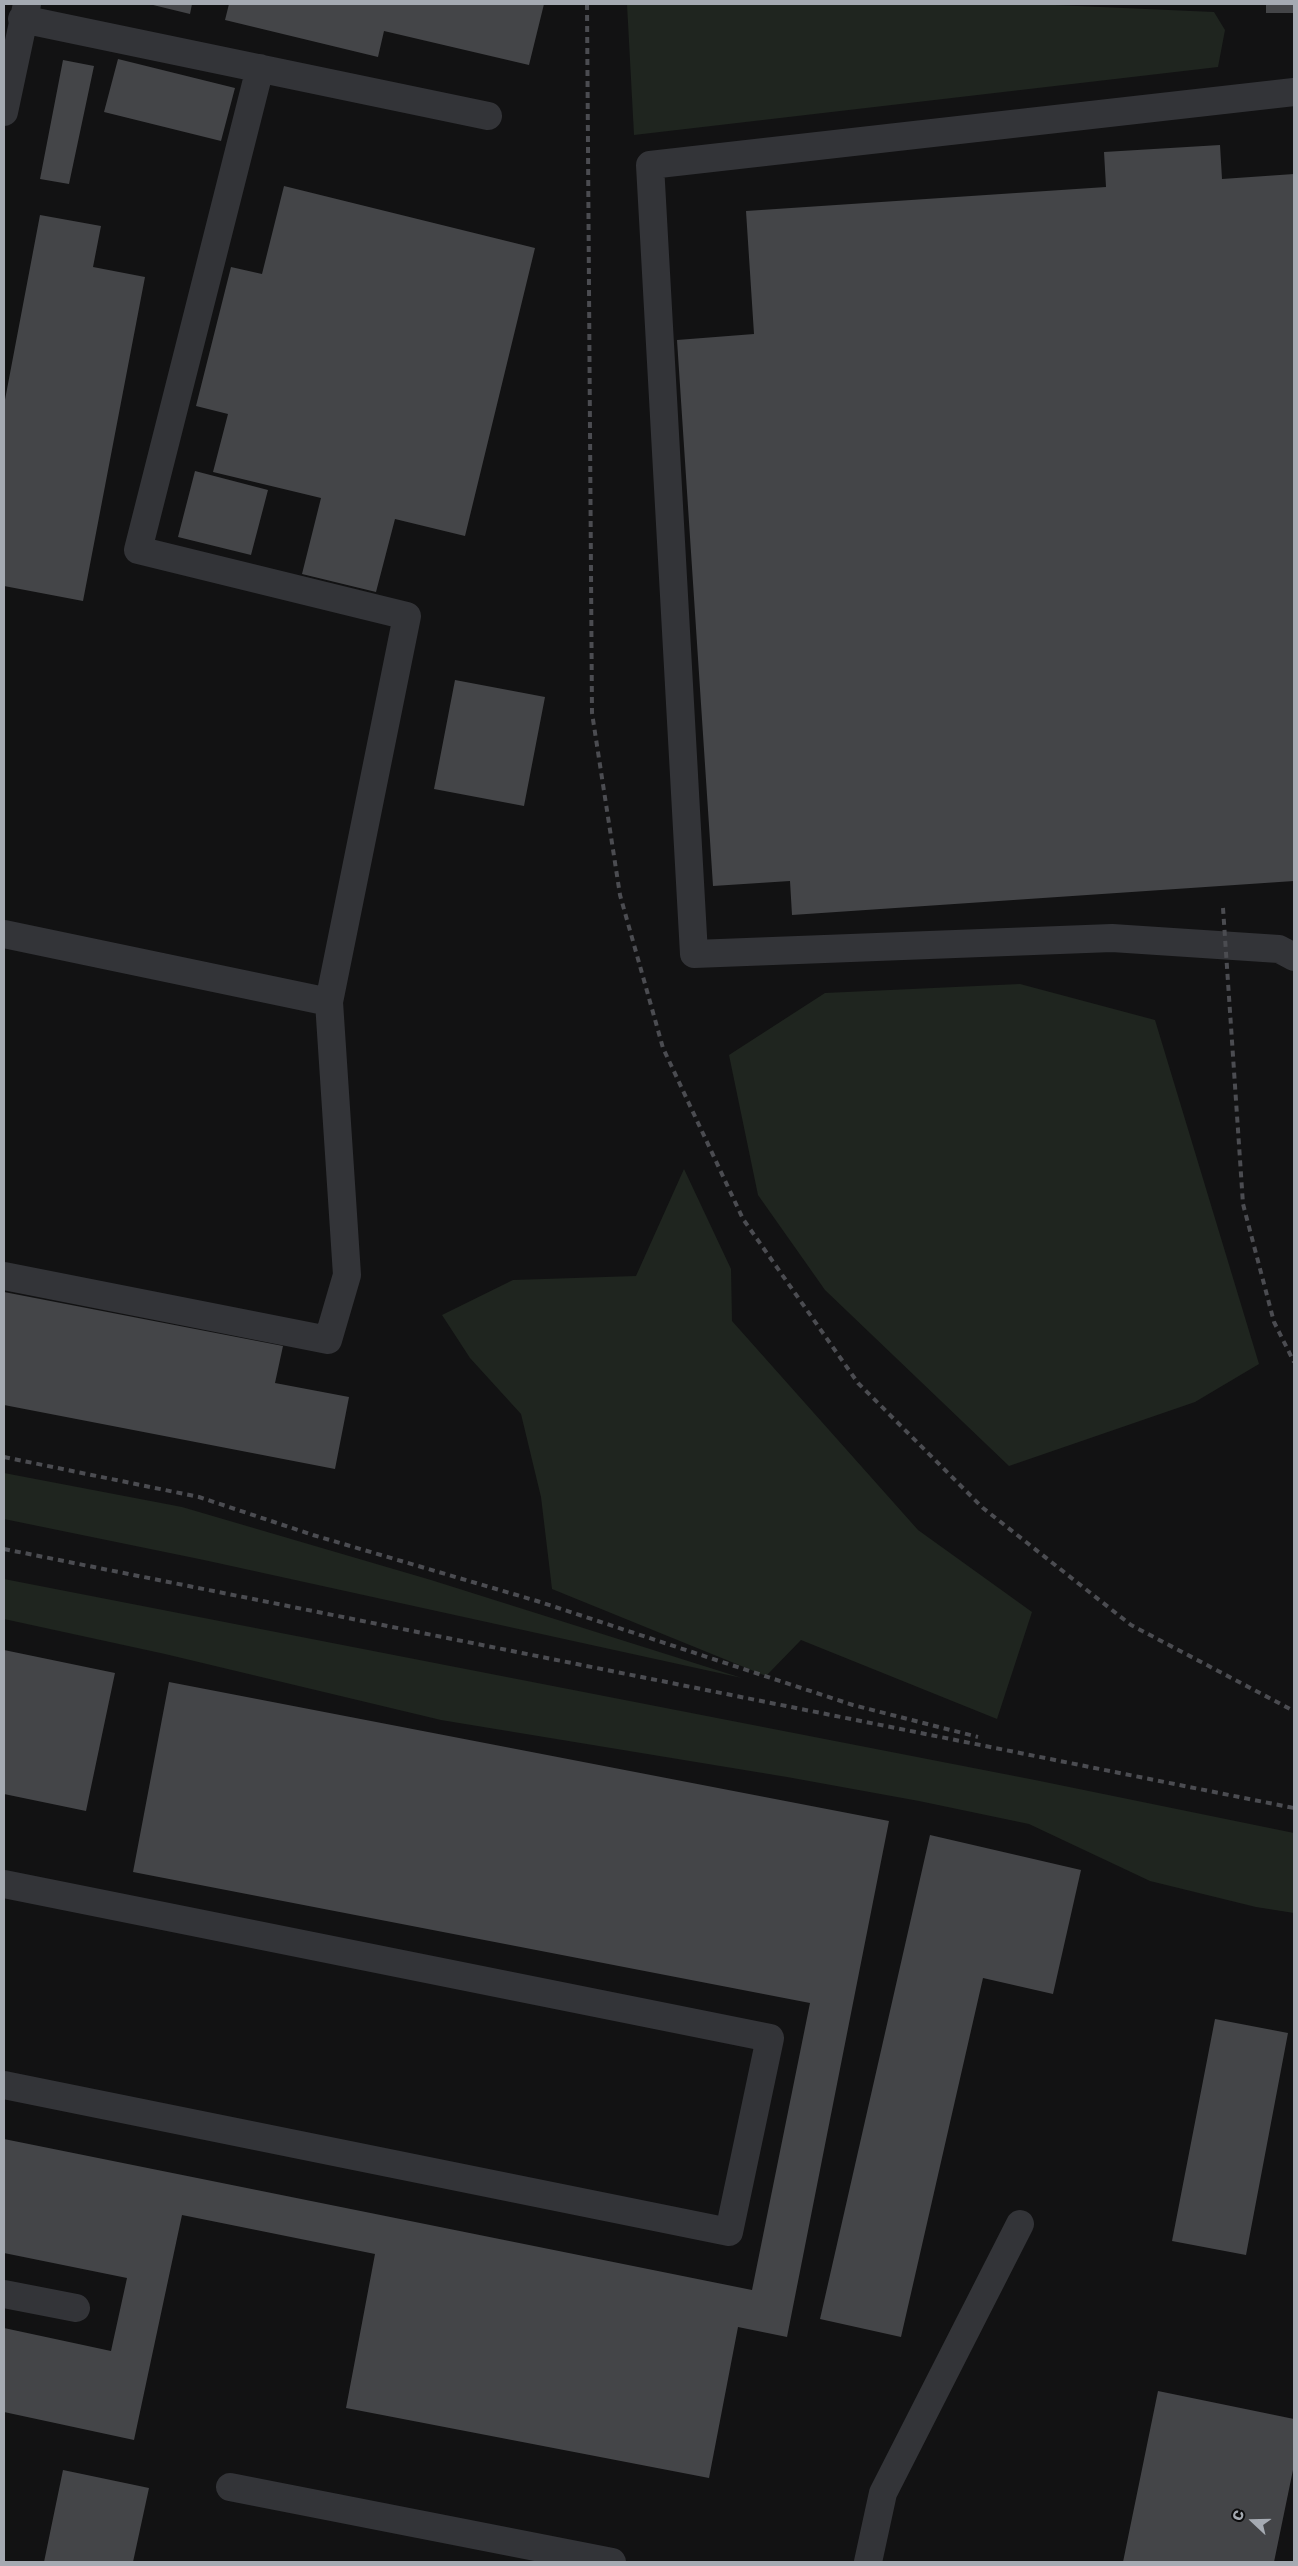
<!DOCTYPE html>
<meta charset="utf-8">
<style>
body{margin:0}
#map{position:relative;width:1298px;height:2566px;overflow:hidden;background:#121213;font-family:Rubik,sans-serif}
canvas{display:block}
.frame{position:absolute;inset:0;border:5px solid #a5aab2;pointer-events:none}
.north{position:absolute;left:1228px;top:2496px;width:50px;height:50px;-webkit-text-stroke:4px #0d0d0e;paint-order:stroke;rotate:291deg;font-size:14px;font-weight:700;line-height:20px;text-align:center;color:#a5aab2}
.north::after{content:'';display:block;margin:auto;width:18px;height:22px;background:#a5aab2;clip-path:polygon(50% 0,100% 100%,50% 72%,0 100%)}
</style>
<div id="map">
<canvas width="1298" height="2566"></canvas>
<div class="frame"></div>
<div class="north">С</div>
</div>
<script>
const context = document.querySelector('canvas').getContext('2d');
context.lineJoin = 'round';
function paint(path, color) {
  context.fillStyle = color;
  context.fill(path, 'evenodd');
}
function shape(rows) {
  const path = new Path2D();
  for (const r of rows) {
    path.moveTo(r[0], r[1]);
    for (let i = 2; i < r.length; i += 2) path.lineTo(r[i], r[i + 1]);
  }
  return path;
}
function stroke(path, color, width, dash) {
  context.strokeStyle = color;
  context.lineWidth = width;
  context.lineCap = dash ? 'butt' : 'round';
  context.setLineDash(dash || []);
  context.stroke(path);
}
paint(shape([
 [627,4,1033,4,1214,12,1225,30,1218,67,634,135],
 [1020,984,1155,1020,1259,1364,1195,1402,1009,1466,825,1290,758,1195,729,1055,825,993],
 [684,1169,731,1269,732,1321,918,1530,1032,1612,997,1719,801,1640,766,1676,552,1589,541,1497,521,1414,470,1358,442,1315,513,1280,636,1276],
 [4,1473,182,1507,431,1580,742,1678,204,1560,4,1519],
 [4,1579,1035,1780,1294,1833,1294,1913,1256,1907,1150,1881,1029,1824,919,1801,787,1777,441,1720,165,1654,4,1619]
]), '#1f251f');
paint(shape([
 [149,4,192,4,190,14],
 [229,4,544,4,529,65,384,31,378,57,225,20],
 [1266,4,1294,4,1294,13,1266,13],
 [118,59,235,88,221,141,104,112],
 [63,60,94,66,69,184,40,179],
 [1220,145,1222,179,1294,174,1294,881,792,915,790,881,713,886,677,340,754,334,746,211,1106,187,1104,152],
 [284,186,535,248,465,536,395,519,376,592,302,574,321,498,213,472,228,414,196,406,231,267,262,274],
 [40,215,101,226,93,267,145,277,83,601,4,586,4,405],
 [195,471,268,490,251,555,178,537],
 [455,680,545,697,524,806,434,789],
 [4,1292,283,1346,275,1383,349,1397,335,1469,4,1405],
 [4,1650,115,1673,86,1811,4,1794],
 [169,1682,889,1821,787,2337,738,2327,709,2478,346,2408,375,2254,182,2215,134,2440,4,2412,4,2328,111,2351,127,2278,4,2253,4,2139,752,2290,810,2003,133,1872],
 [930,1835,1081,1870,1053,1994,983,1978,901,2337,820,2319],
 [1215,2019,1288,2033,1246,2255,1172,2241],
 [1158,2391,1294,2419,1294,2465,1274,2562,1123,2562],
 [63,2470,149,2488,133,2562,44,2562]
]), '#444548');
stroke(shape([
 [22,19,488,116],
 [1294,92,650,165,694,954,1112,938,1279,949,1294,957],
 [4,112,27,4],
 [4,934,329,1002],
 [4,1276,328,1340,347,1275,329,1002,407,616,138,550,260,68],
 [4,1884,770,2038,729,2232,4,2085],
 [4,2294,76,2308],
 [230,2487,612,2562],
 [868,2562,883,2493,1020,2224]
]), '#333438', 28);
stroke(shape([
 [587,4,592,713,620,895,663,1048,743,1219,858,1383,983,1508,1131,1625,1294,1711],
 [1223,908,1243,1204,1274,1322,1294,1362],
 [4,1457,199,1497,313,1535,537,1601,853,1705,978,1737],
 [4,1549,1294,1808]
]), '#4b4c51', 4, [6, 5]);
</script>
